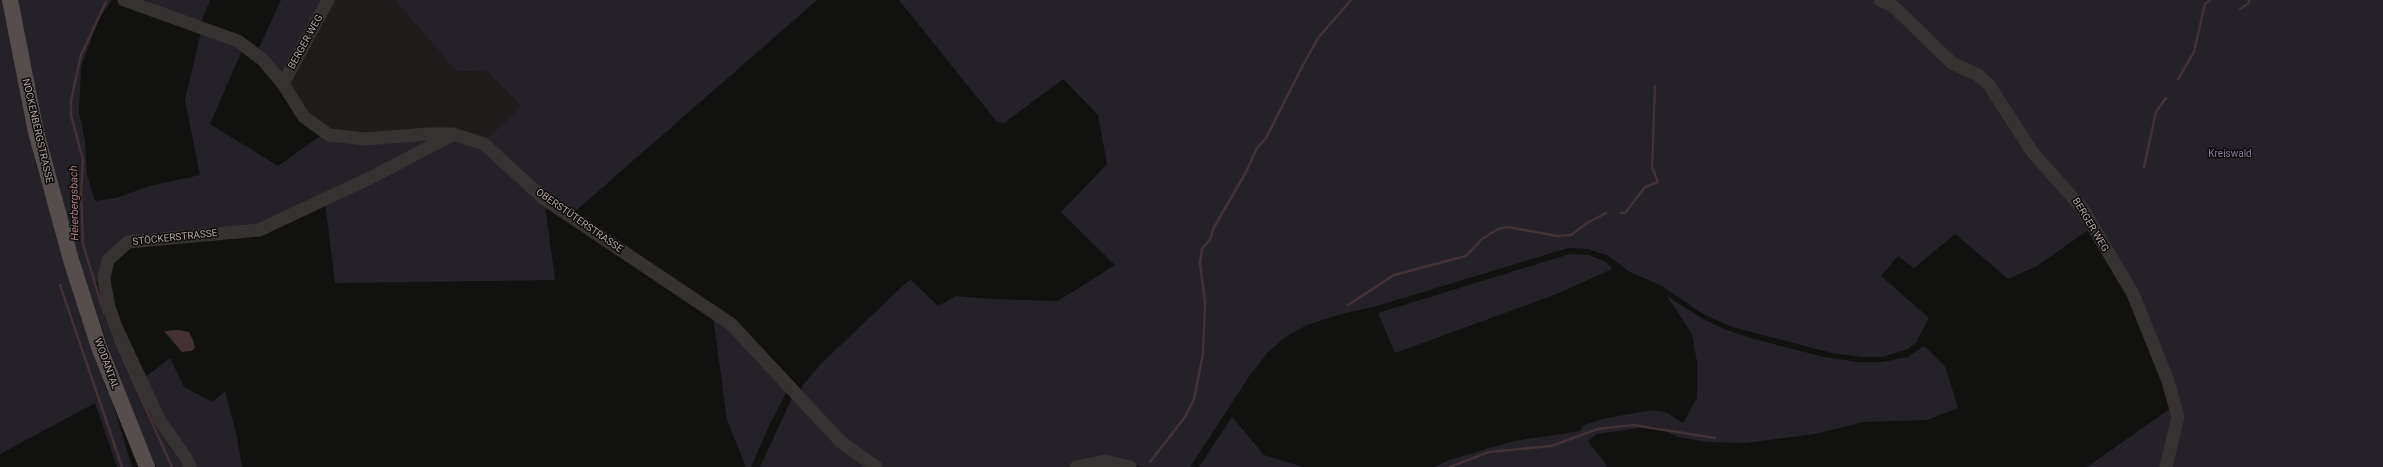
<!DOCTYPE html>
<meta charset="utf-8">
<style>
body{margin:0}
canvas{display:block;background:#111110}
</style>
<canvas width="2383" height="467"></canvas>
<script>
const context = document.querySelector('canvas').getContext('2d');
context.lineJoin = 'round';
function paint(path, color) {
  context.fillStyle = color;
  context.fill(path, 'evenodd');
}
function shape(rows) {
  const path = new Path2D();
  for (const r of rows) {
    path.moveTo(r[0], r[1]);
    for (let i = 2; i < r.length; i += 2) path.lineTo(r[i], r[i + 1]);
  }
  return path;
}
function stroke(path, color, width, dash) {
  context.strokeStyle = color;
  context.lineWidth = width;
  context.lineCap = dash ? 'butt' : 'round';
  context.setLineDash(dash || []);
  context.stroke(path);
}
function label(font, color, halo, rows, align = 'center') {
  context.font = font + ' Roboto,sans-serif';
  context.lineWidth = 3;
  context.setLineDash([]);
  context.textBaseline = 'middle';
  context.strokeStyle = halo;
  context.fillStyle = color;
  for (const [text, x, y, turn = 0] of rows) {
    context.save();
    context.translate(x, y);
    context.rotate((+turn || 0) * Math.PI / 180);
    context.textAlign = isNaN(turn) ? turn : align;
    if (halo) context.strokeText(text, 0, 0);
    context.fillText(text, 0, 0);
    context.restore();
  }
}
paint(shape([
 [334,0,395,0,457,72,485,70,521,106,485,141,366,137,332,132,307,116,286,83]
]), '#1e1d1c');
paint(shape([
 [0,0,5,0,36,165,70,278,113,404,132,467,117,467,95,403,0,454],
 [17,0,112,0,99,18,81,67,79,112,85,141,87,175,95,201,116,198,150,186,200,175,185,100,201,32,243,48,210,124,278,166,323,134,445,136,259,228,127,240,106,261,96,284,110,323,148,415,184,467,156,467,120,381,79,261,49,155,50,150,43,134],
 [132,0,210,0,200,25],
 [281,0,326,0,283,79,258,50],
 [395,0,817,0,572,214,485,141,521,106,485,70,457,72],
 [899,0,1876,0,1975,76,2091,228,2037,266,2008,279,1955,234,1914,268,1898,256,1881,276,1929,318,1917,340,1918,341,1908,349,1882,357,1862,357,1832,353,1732,327,1705,315,1662,286,1628,271,1609,256,1588,249,1568,248,1377,306,1341,314,1307,325,1285,337,1268,352,1250,375,1190,467,1141,467,1132,464,1085,461,1068,467,883,467,868,459,849,445,802,393,802,386,821,364,908,281,911,280,938,306,956,296,990,299,1058,301,1115,265,1061,212,1107,164,1098,115,1063,79,1004,123,997,122],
 [1891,0,2383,0,2383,467,2087,467,2174,406,2134,294,1991,83,1953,61],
 [453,138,481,148,545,205,555,280,335,283,325,201],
 [1570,254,1589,255,1606,262,1612,269,1557,294,1395,353,1378,313],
 [1667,296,1703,319,1724,329,1754,339,1824,357,1858,362,1882,362,1908,357,1924,346,1945,366,1958,408,1927,420,1864,422,1815,434,1745,443,1708,442,1678,437,1654,426,1597,434,1588,441,1608,467,1435,467,1449,460,1514,441,1580,431,1584,425,1602,419,1653,410,1667,413,1683,423,1697,398,1697,362,1692,334],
 [713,316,729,327,787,391,769,426,751,467,746,467,727,420],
 [170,358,184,387,212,402,225,391,237,437,242,467,194,467,143,379],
 [793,396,869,467,760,467],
 [1232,417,1264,455,1303,467,1199,467]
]), '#242129');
paint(shape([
 [179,330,189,332,193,340,195,348,192,351,182,352,164,331]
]), '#423135');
stroke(shape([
 [2240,9,2249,3,2249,0],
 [2178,79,2194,52,2205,4,2210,0],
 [2144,167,2156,112,2166,98],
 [1621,213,1625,213,1645,187,1658,182,1652,167,1655,86],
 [60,285,122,467],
 [1348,305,1394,275,1466,256,1482,239,1498,229,1508,227,1557,236,1571,235,1587,223,1606,213],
 [104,313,83,244,81,193,83,160,71,115,71,101,81,55,106,2],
 [114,338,172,467],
 [1150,462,1185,417,1194,399,1203,354,1205,303,1200,262,1202,249,1211,238,1213,229,1246,172,1257,148,1266,138,1302,67,1318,38,1351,0],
 [1450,467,1489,452,1551,446,1598,429,1633,425,1715,438]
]), '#423135', 2.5);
stroke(shape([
 [124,0,238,41,263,60,283,84,304,117,329,135,365,139,428,134,453,134,484,144,543,198,731,324,841,442,876,467],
 [1880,0,1893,6,1952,63,1978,75,1989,85,2033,153,2082,208,2133,294,2168,381,2178,417,2166,467],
 [283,84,328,0],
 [190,467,186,458,160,421,116,327,109,307,105,286,104,277,108,260,128,242,259,230,372,177,452,135],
 [1076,467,1105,461,1130,467]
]), '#363231', 13);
stroke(shape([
 [10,0,36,132,71,260,99,347,147,467]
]), '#554e4d', 16);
label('10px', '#b2a2a2', '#0c0c0b', [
 ["BERGER WEG",306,42,-61],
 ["NOCKENBERGSTRASSE",37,131,77],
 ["OBERSTÜTERSTRASSE",579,221,35],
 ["BERGER WEG",2090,225,59],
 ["STÖCKERSTRASSE",175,238,-6],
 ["WODANTAL",106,364,70]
]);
label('10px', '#87799c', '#0c0c0b', [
 ["Kreiswald",2230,154]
]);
label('italic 11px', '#ac7a84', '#0c0c0b', [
 ["Heierbergsbach",75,203,-91]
]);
</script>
